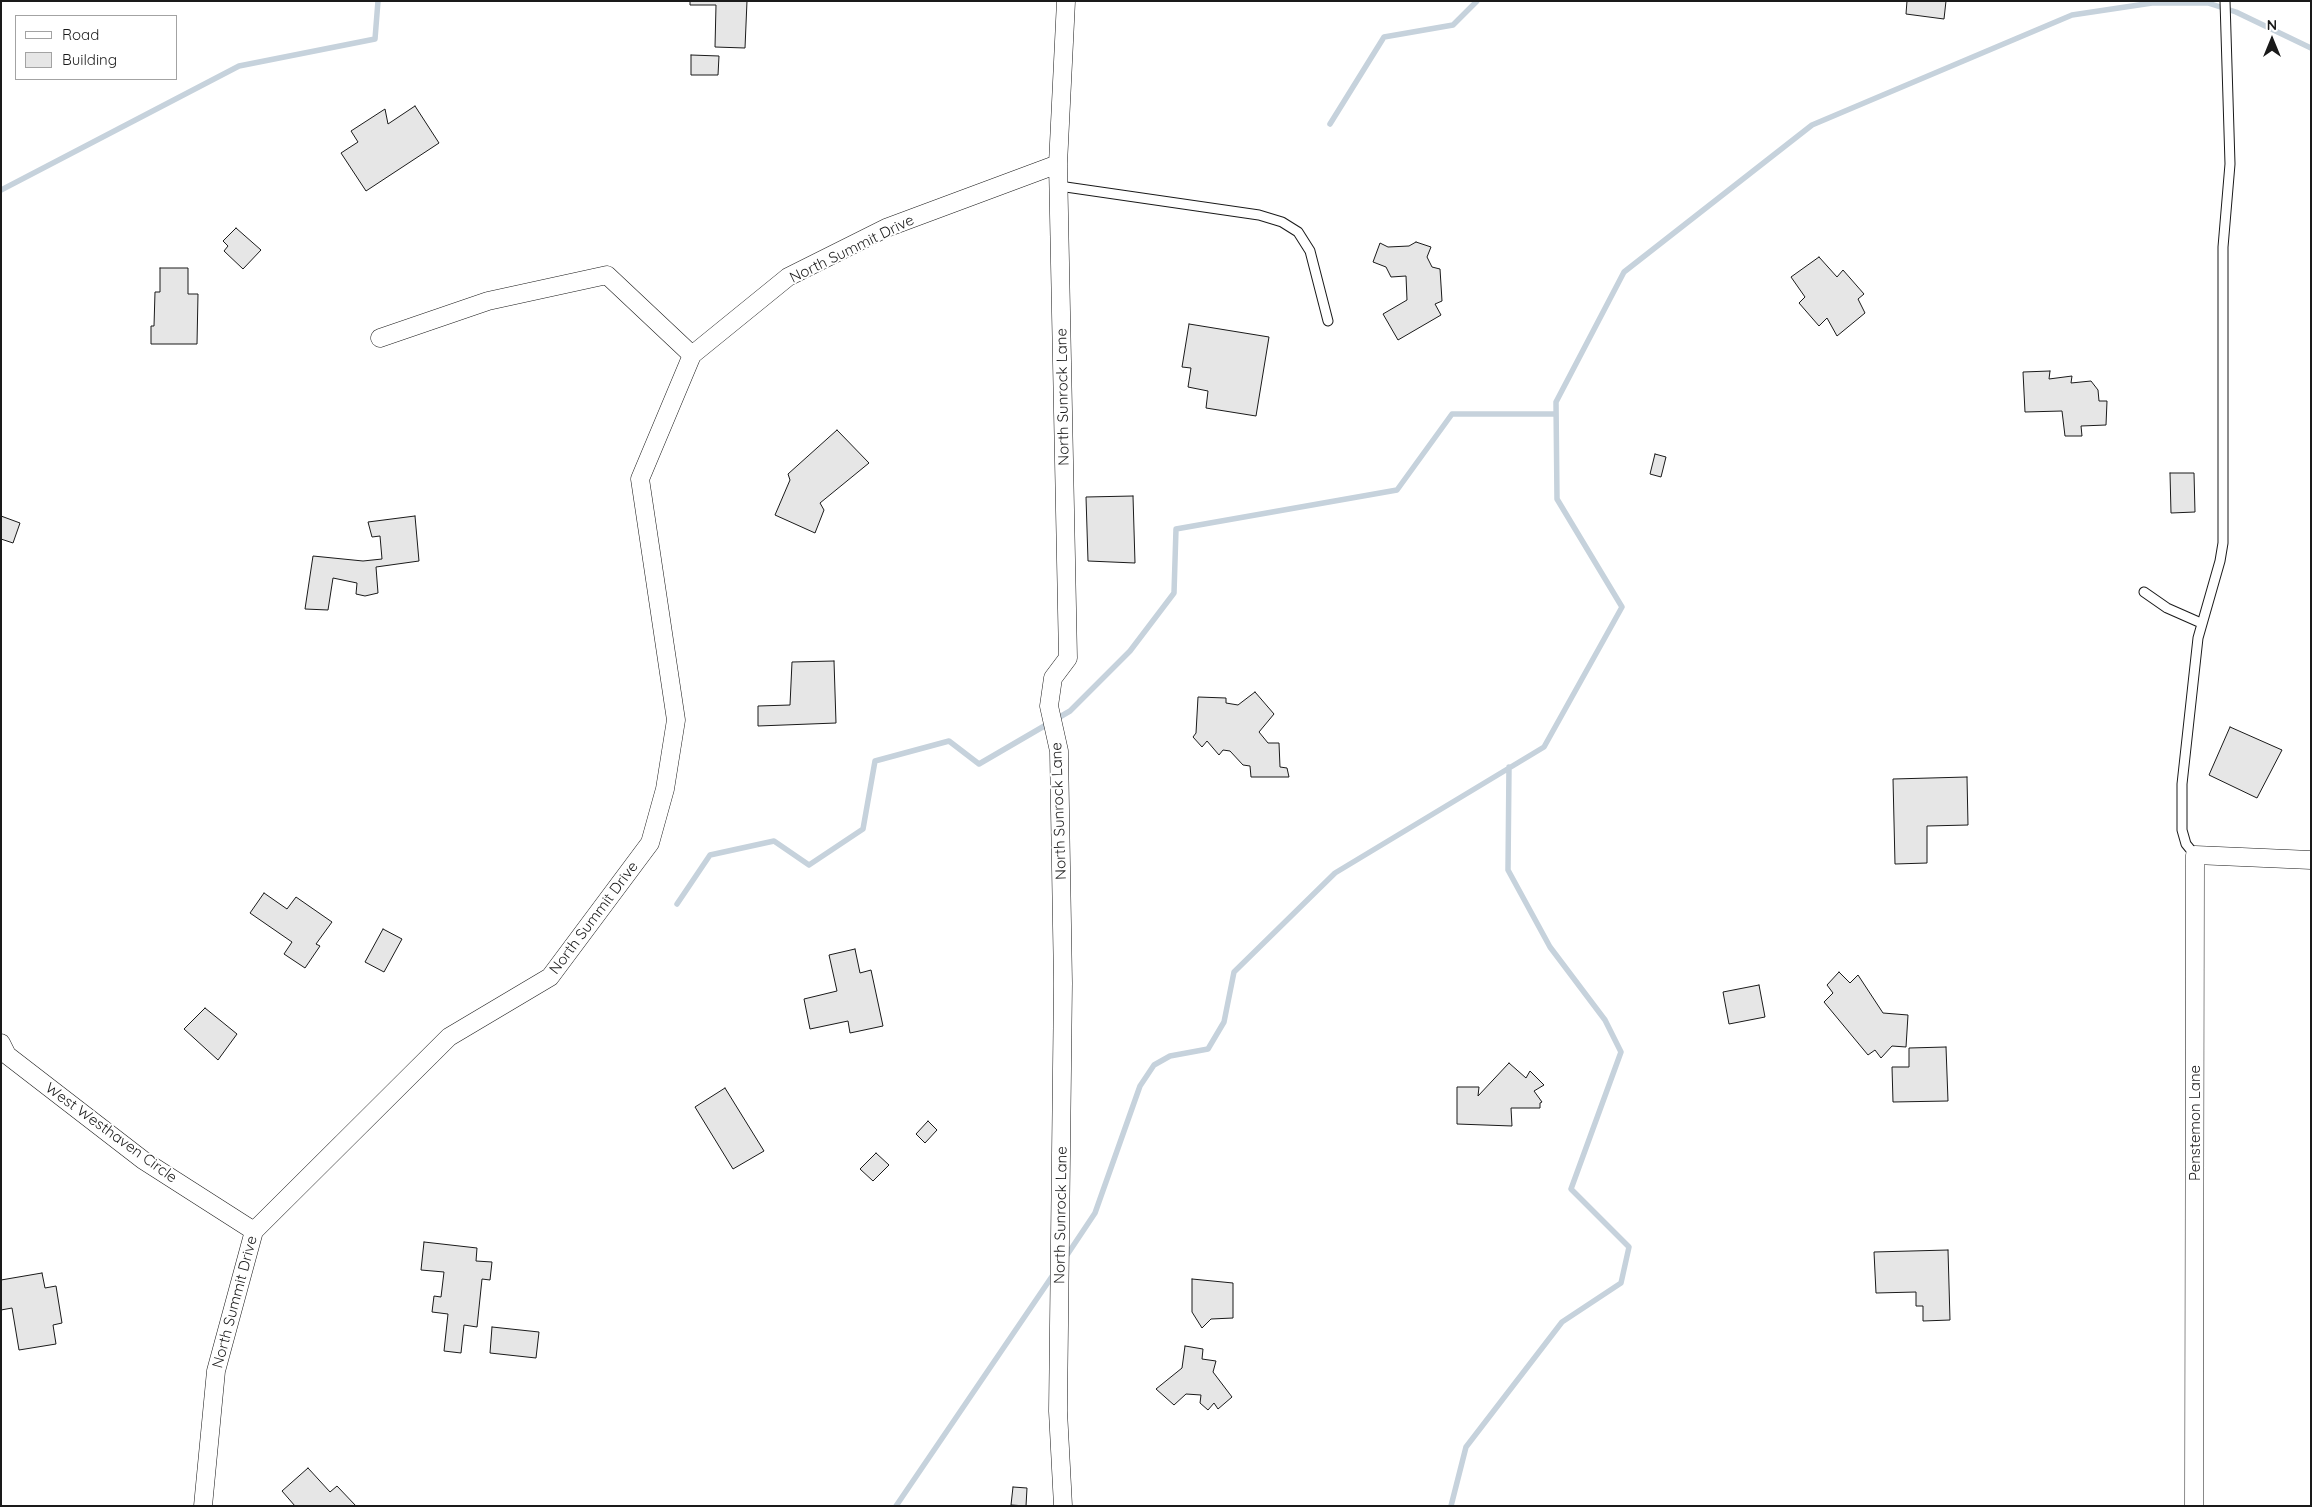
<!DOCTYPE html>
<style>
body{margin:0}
#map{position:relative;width:2312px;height:1507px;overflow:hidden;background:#fff;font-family:Quicksand,sans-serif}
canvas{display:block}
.frame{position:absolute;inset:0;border:2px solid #1a1a1a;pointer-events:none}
.legend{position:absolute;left:15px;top:15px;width:162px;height:65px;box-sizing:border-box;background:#fff;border:1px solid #a3a3a3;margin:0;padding:6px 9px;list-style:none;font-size:15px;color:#1a1a1a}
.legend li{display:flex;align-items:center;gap:10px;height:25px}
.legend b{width:25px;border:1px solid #a3a3a3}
.north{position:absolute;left:2247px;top:15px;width:50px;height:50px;-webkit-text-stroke:4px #fff;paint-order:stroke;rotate:0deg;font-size:14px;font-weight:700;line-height:20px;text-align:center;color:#1a1a1a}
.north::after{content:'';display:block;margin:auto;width:18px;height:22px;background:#1a1a1a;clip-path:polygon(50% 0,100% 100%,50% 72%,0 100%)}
</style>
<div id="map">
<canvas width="2312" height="1507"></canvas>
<div class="frame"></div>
<ul class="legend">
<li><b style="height:6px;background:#fff"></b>Road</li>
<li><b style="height:14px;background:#e6e6e6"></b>Building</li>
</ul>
<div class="north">N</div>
</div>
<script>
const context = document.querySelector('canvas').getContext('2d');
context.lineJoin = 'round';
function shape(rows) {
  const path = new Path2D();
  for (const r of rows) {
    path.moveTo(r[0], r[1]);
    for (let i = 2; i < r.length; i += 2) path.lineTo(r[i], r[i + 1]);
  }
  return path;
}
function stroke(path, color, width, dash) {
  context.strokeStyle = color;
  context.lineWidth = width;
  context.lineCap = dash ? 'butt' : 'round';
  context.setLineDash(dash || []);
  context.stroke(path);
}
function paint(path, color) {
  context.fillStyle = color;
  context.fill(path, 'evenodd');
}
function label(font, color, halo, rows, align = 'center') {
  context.font = font + ' Quicksand,sans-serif';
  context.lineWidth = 4;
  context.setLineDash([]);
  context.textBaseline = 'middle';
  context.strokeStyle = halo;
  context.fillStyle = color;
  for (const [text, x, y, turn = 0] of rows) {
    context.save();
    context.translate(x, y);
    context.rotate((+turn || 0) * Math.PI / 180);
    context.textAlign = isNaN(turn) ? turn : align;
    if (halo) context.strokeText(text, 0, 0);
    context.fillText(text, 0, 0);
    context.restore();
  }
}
stroke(shape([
 [1330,124,1384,37,1453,25,1477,1],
 [1,190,239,66,375,39,378,1],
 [677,904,710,855,774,841,809,865,863,829,875,761,949,741,979,764,1070,711,1130,651,1174,593,1176,529,1397,490,1452,414,1556,414],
 [1065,1258,1095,1213,1140,1086,1154,1065,1170,1056,1208,1049,1224,1022,1234,972,1335,873,1544,747,1622,607,1557,499,1556,402,1624,272,1812,125,2072,15,2152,3,2208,3,2236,12,2311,48],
 [896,1506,1055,1272],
 [1451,1506,1466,1447,1562,1322,1621,1283,1629,1247,1571,1189,1621,1052,1605,1020,1550,947,1508,870,1509,767]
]), '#c6d2dc', 5.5);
const building = shape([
 [690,1,747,1,745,48,715,47,716,5,690,5,690,1],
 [1907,1,1946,1,1944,19,1906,14,1907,1],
 [691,55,719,56,718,75,691,75,691,55],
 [415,106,439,143,366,191,341,153,358,142,351,131,385,109,388,124,415,106],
 [236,228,261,250,243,269,224,251,228,246,223,241,236,228],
 [1416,242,1431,247,1427,257,1432,267,1440,269,1442,301,1435,304,1441,315,1398,340,1383,314,1407,300,1406,276,1391,277,1386,267,1373,262,1380,243,1388,247,1409,246,1416,242],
 [1819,257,1837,277,1843,270,1864,294,1858,299,1865,313,1837,336,1827,318,1819,326,1799,303,1805,297,1791,277,1819,257],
 [160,268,188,268,188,294,198,294,197,344,151,344,151,326,154,326,155,292,160,292,160,268],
 [1189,324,1269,337,1256,416,1206,408,1208,391,1188,387,1191,368,1182,367,1189,324],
 [2050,371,2049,379,2072,376,2071,383,2091,381,2098,390,2099,401,2107,401,2106,425,2081,426,2082,436,2065,436,2062,411,2025,412,2023,372,2050,371],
 [837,430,869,463,820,503,824,510,815,533,775,515,790,480,788,474,837,430],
 [1655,454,1666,457,1661,477,1650,474,1655,454],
 [2170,473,2194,473,2195,512,2171,513,2170,473],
 [1133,496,1135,563,1088,561,1086,497,1133,496],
 [1,516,20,523,13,543,1,539,1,516],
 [415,516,419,561,376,567,378,593,365,596,356,594,357,583,333,578,328,610,305,609,313,556,363,561,382,559,380,536,372,537,368,522,415,516],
 [834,661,836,723,758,726,758,706,790,705,792,662,834,661],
 [1255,692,1274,714,1259,732,1268,743,1279,743,1280,767,1287,768,1289,777,1251,777,1250,766,1243,765,1230,751,1223,750,1219,755,1207,741,1202,747,1193,737,1196,733,1198,697,1226,698,1226,703,1238,705,1255,692],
 [2230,727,2282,750,2257,798,2209,775,2230,727],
 [1967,777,1968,825,1927,826,1927,863,1895,864,1893,779,1967,777],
 [264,893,287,909,296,897,332,922,316,944,320,946,305,968,284,954,292,942,250,913,264,893],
 [383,929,402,939,384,972,365,962,383,929],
 [855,949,860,973,871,970,883,1026,850,1033,848,1021,810,1029,804,999,837,991,829,955,855,949],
 [1839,972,1850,983,1858,975,1883,1013,1908,1015,1906,1047,1892,1046,1881,1058,1875,1050,1868,1055,1824,1002,1833,993,1827,985,1839,972],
 [1759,985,1765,1017,1729,1024,1723,992,1759,985],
 [205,1008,237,1034,218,1060,184,1029,205,1008],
 [1946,1047,1948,1101,1893,1102,1892,1067,1909,1067,1909,1048,1946,1047],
 [1509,1063,1526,1078,1530,1071,1544,1085,1534,1091,1542,1102,1540,1103,1540,1108,1511,1108,1512,1126,1457,1124,1457,1087,1479,1087,1478,1096,1509,1063],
 [725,1088,764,1151,733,1169,695,1107,725,1088],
 [928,1121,937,1130,925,1143,916,1134,928,1121],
 [876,1153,889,1165,873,1181,860,1169,876,1153],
 [424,1242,477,1248,476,1261,492,1262,490,1280,482,1279,477,1327,464,1325,461,1353,444,1351,448,1314,432,1312,434,1296,441,1297,444,1272,421,1270,424,1242],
 [1948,1250,1950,1320,1923,1321,1923,1306,1916,1306,1916,1292,1876,1293,1874,1252,1948,1250],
 [42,1273,45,1288,56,1286,62,1323,53,1325,56,1344,19,1350,12,1308,1,1310,1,1280,42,1273],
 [1192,1279,1233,1283,1233,1318,1211,1319,1202,1328,1192,1312,1192,1279],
 [492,1327,539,1332,536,1358,490,1353,492,1327],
 [1185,1346,1203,1349,1202,1359,1216,1361,1213,1372,1232,1397,1218,1409,1214,1403,1208,1410,1200,1403,1201,1395,1186,1394,1174,1405,1156,1389,1182,1368,1185,1346],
 [308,1468,330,1492,337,1486,356,1506,295,1506,282,1491,308,1468],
 [1013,1487,1027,1488,1026,1506,1011,1505,1013,1487]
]);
paint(building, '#e6e6e6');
stroke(building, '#1a1a1a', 1);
const lane = shape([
 [1059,186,1259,215,1282,222,1298,232,1310,251,1328,321],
 [2144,592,2167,608,2201,623],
 [2195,855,2186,844,2182,830,2182,784,2198,638,2220,561,2223,543,2223,247,2230,164,2225,1]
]);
const street = shape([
 [380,338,488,301,607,275,692,355,788,277,886,228,1058,164],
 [1,1043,7,1055,143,1160,254,1231],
 [203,1506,216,1371,254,1231,449,1037,550,977,650,843,665,789,676,720,640,479,692,355],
 [1063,1506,1058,1411,1063,983,1059,751,1049,706,1053,678,1068,658,1058,164,1066,1],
 [2194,1506,2195,855,2311,860]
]);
stroke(lane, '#1a1a1a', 11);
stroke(street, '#1a1a1a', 19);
stroke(lane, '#fff', 9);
stroke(street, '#fff', 18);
label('15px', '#1a1a1a', '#fff', [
 ["North Summit Drive",852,249,-26],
 ["North Sunrock Lane",1063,397,-91],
 ["North Sunrock Lane",1059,811,-92],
 ["North Summit Drive",594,918,-53],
 ["Penstemon Lane",2195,1123,-90],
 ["West Westhaven Circle",111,1133,36],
 ["North Sunrock Lane",1061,1215,-89],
 ["North Summit Drive",235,1302,-75]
]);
</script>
